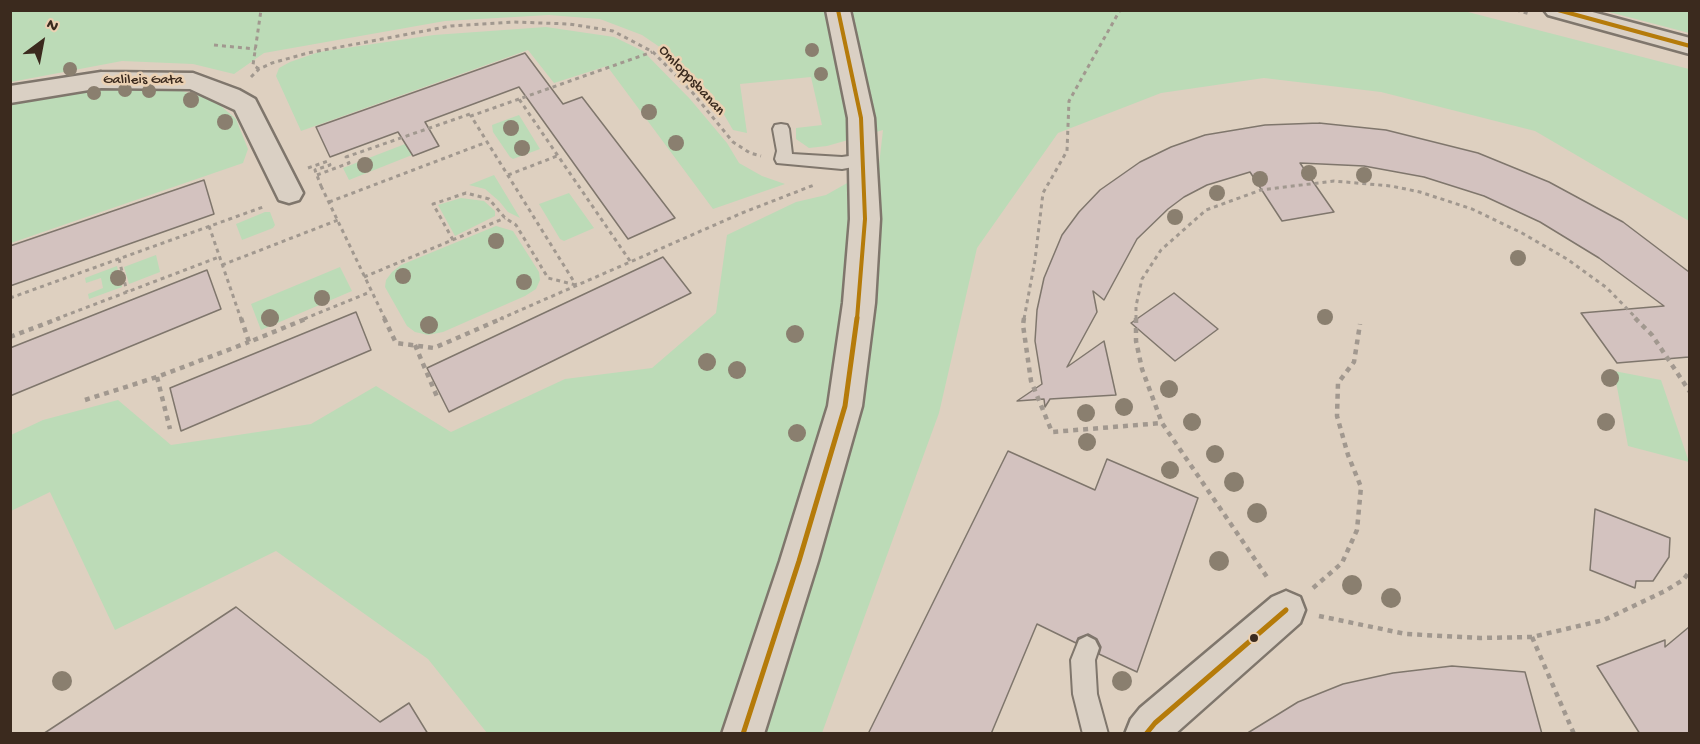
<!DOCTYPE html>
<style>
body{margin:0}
#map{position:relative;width:1700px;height:744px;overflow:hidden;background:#ded0c0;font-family:"Gochi Hand",sans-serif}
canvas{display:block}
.frame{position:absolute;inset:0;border:12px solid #3b2a1e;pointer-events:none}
.north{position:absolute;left:12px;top:12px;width:60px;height:60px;-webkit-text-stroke:4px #ebd1b3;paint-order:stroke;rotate:32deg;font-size:16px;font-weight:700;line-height:24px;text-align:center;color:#3b2a1e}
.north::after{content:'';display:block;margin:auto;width:21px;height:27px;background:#3b2a1e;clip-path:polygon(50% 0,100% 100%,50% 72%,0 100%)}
</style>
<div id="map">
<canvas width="1700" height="744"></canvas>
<div class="frame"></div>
<div class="north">N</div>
</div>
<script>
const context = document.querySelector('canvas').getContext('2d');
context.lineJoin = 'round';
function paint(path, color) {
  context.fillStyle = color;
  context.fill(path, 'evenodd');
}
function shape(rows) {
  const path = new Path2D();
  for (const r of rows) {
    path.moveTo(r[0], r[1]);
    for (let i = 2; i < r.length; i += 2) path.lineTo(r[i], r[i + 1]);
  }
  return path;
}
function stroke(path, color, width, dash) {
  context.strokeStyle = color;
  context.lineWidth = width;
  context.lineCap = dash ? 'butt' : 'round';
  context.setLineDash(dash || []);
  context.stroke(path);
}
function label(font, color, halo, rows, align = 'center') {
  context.font = font + ' "Gochi Hand",sans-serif';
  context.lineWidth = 5;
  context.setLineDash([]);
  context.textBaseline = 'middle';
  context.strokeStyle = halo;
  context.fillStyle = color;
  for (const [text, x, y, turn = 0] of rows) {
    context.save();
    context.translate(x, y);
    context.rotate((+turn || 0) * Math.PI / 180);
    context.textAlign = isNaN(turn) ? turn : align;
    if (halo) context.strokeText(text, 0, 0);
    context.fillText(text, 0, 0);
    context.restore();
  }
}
paint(shape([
 [10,11,1464,11,1689,69,1689,221,1535,131,1381,92,1264,78,1161,93,1058,133,977,248,939,413,822,733,487,733,428,659,276,551,115,630,50,492,11,511,11,435,43,420,118,400,171,445,311,424,376,386,451,432,565,379,652,368,716,313,727,235,796,202,826,195,879,165,883,130,827,146,809,148,796,139,796,128,822,125,811,77,740,84,747,133,733,130,712,94,667,52,642,35,600,19,549,15,445,21,264,53,234,74,193,64,122,61,11,82],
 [1605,11,1689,11,1689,33,1674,29],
 [546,27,614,37,643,51,690,99,727,143,739,163,762,176,785,184,713,209,607,66,554,83,528,50,301,131,276,76,279,68,290,62,319,52,434,35],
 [162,86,213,99,236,119,248,149,243,163,11,243,11,104,102,88],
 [519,115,540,149,513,159,510,157,493,132,492,125],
 [405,144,412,155,349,180,343,168],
 [494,175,520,218,508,212,499,201,485,189,469,185],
 [569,193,594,228,564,241,560,239,539,204],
 [461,198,484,201,495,211,495,216,455,236,438,205],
 [265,212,270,212,275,225,273,228,242,240,236,224],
 [496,226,513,231,539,272,540,280,536,289,525,296,443,332,428,335,415,332,407,326,385,287,386,280,392,272,401,265],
 [156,255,160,272,129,284,124,267],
 [117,266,122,287,89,299,88,294,103,288,101,278,86,283,85,278],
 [340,267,352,291,261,330,251,304],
 [1614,371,1661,380,1689,462,1628,446]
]), '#bcdbb7');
const building = shape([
 [525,53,563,104,582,97,675,218,628,239,519,87,425,122,439,146,413,156,398,132,330,157,316,127,525,53],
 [1319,123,1386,130,1478,153,1549,182,1623,222,1689,272,1689,357,1617,363,1581,313,1664,306,1599,258,1540,222,1484,196,1424,177,1364,166,1300,163,1334,212,1282,221,1250,172,1207,185,1184,197,1168,209,1137,239,1104,300,1093,291,1097,312,1067,367,1104,341,1116,395,1050,399,1045,407,1044,399,1017,401,1042,384,1035,341,1037,310,1044,278,1062,235,1079,212,1100,190,1140,162,1171,147,1205,135,1265,125,1319,123],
 [204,180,214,214,10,286,10,246,204,180],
 [663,257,691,293,449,412,427,368,663,257],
 [207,270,221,309,10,396,10,348,207,270],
 [1174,293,1218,329,1175,361,1131,323,1174,293],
 [356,312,371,350,181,431,170,388,356,312],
 [1008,451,1095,490,1107,459,1198,498,1137,672,1099,654,1101,647,1097,639,1088,634,1078,638,1076,643,1037,624,991,734,868,734,1008,451],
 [1595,509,1670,538,1669,557,1653,581,1636,581,1635,588,1590,570,1595,509],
 [236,607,380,722,409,703,428,734,43,734,236,607],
 [1689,627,1689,734,1640,734,1597,666,1665,640,1665,647,1689,627],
 [1452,666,1525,672,1542,734,1246,734,1298,702,1343,684,1393,673,1452,666]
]);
paint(building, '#d3c2bf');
stroke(building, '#7f766c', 1.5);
const service = shape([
 [781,124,787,125,789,129,792,154,842,157,864,154,870,156,872,160,870,164,842,169,777,163,775,159,777,151,773,129,775,125,781,124],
 [1087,636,1095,640,1099,648,1095,660,1097,694,1108,734,1083,734,1073,694,1071,660,1079,640,1087,636]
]);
const minor = shape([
 [826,10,850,10,874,118,880,219,875,303,862,406,818,561,764,734,722,734,780,561,828,406,843,303,850,219,848,118,826,10],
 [101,72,193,73,239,90,255,99,303,193,299,200,289,203,279,200,235,110,190,89,101,88,10,103,10,86,101,72],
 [1286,591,1300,597,1305,610,1300,623,1175,734,1125,734,1131,719,1140,708,1272,597,1286,591]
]);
const secondary = shape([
 [1544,10,1585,10,1690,38,1690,54,1548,15,1544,10]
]);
stroke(service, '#7f766c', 4);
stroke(minor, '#7f766c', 5);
stroke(secondary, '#7f766c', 5);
stroke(shape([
 [1516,10,1530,14],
 [214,45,256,49],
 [259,69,253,65,261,10],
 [251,77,259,69,272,63,308,53,451,26,513,22,569,24,613,31,653,52,692,92,733,142,750,153,761,156],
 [519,99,471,116,576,285],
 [308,168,328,161,330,165,315,170,321,186],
 [317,175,349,163,346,157,470,114,471,116],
 [508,175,557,156],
 [321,186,385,319],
 [329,202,487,142],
 [209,226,241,319],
 [453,240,433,204,466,193,489,199,505,218,516,225,548,278,576,285],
 [119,259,127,292],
 [630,261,519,99,652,52],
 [222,265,338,220],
 [364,277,505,218],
 [10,298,263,207],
 [56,319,219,257],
 [304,319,370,292],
 [500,319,742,213,814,185],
 [1024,319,1035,260,1043,193,1067,151,1069,101,1120,10],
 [1136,319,1136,306,1142,279,1161,250,1206,210,1261,190,1334,181,1391,186,1420,192,1472,209,1522,233,1567,259,1607,288,1637,319]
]), '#a1988f', 3, [4, 4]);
stroke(shape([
 [241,318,249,342,308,318],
 [384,318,396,343,434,348,503,318],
 [1024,318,1023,325,1031,381,1052,432,1162,423],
 [1136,318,1136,341,1142,369,1162,423,1269,580],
 [1635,318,1652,335,1690,392],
 [10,337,60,318],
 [415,345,438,399],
 [157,377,170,429],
 [85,400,157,377,249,342],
 [1313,588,1342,563,1357,530,1361,487,1348,455,1337,416,1338,383,1354,362,1360,324],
 [1319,616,1406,634,1480,638,1532,637,1604,620,1665,591,1683,580,1690,571],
 [1532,637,1574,734]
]), '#a1988f', 4.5, [5, 5]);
paint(service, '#dad0c4');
paint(minor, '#dad0c4');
paint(secondary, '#dad0c4');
stroke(shape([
 [838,10,861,118,865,219,857,319],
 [1558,10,1690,46]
]), '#b57b0a', 4);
stroke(shape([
 [743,734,799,561,845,406,857,318],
 [1146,734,1155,723,1286,610]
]), '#b57b0a', 5);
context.fillStyle = '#8a7f6f';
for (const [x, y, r] of [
 [812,50,7],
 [70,69,7],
 [821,74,7],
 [125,90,7],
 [149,91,7],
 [94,93,7],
 [191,100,8],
 [649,112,8],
 [225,122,8],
 [511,128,8],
 [676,143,8],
 [522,148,8],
 [365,165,8],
 [1309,173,8],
 [1364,175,8],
 [1260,179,8],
 [1217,193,8],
 [1175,217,8],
 [496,241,8],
 [1518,258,8],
 [403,276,8],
 [118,278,8],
 [524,282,8],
 [322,298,8],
 [1325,317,8],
 [270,318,9],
 [429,325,9],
 [795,334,9],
 [707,362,9],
 [737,370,9],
 [1610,378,9],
 [1169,389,9],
 [1124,407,9],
 [1086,413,9],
 [1192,422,9],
 [1606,422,9],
 [797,433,9],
 [1087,442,9],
 [1215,454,9],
 [1170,470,9],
 [1234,482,10],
 [1257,513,10],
 [1219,561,10],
 [1352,585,10],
 [1391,598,10],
 [62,681,10],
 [1122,681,10]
]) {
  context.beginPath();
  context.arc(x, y, r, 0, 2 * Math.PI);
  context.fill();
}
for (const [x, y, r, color] of [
 [1254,638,5,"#3b2a1e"]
]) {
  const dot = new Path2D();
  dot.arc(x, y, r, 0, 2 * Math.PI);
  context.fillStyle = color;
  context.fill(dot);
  stroke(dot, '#ebd1b3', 2);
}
label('15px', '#3b2a1e', '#ebd1b3', [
 ["Galileis Gata",143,81],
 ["Omloppsbanan",691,81,47]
]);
</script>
